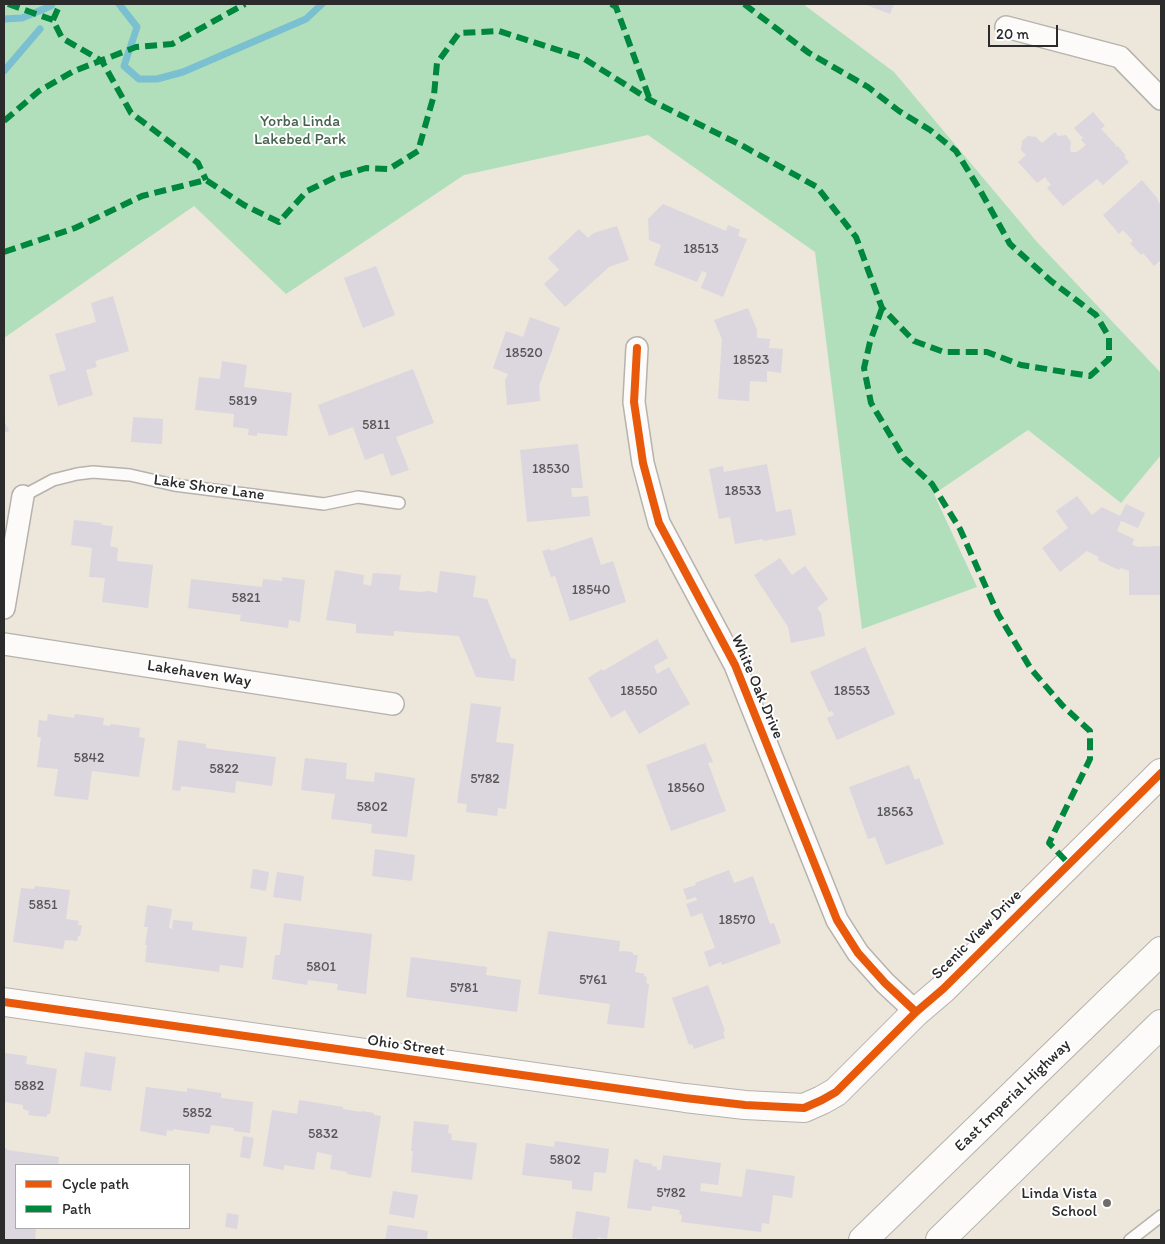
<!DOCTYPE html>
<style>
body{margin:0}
#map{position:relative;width:1165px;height:1244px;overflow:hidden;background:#ece6db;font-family:Itim,sans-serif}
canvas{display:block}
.frame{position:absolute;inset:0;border:5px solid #2b2b2b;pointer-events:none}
.legend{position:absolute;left:15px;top:1164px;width:175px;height:65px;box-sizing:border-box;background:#fff;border:1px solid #aaa;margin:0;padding:6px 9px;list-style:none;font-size:15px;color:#2b2b2b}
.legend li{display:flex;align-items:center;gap:10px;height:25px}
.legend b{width:25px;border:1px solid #aaa}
.scale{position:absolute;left:988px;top:25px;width:70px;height:22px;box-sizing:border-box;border:2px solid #2b2b2b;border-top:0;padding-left:6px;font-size:15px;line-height:18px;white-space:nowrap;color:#2b2b2b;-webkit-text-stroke:4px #fff;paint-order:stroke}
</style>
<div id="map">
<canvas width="1165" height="1244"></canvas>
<div class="frame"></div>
<ul class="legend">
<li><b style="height:6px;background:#e8590c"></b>Cycle path</li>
<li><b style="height:6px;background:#00873e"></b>Path</li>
</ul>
<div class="scale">20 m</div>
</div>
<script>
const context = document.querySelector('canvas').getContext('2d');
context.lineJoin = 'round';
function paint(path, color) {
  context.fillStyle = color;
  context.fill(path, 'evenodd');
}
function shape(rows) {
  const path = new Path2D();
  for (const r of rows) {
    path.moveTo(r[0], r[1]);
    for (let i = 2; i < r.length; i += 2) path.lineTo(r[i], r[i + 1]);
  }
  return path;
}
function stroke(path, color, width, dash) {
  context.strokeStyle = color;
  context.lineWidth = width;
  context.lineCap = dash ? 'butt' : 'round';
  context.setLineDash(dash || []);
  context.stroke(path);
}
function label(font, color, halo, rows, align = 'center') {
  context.font = font + ' Itim,sans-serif';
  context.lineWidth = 4;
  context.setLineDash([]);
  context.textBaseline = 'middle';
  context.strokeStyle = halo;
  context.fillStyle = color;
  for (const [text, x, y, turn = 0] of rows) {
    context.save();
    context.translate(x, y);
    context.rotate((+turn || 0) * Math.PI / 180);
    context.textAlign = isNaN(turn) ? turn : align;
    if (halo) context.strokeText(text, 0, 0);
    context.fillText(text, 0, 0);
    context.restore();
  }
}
paint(shape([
 [4,4,803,4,894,72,1037,242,1161,373,1161,455,1121,503,1028,430,934,494,977,587,862,629,815,252,648,135,464,175,286,294,194,206,4,338]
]), '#b1dfbb');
stroke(shape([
 [119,4,137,27,124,66,139,79,157,79,183,72,306,19,322,4],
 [4,19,22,18,51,6,52,4],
 [4,71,40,29]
]), '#7bc0d0', 7);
paint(shape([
 [864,4,894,4,890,14],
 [1093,112,1105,126,1101,129,1116,145,1115,146,1116,147,1118,146,1126,156,1124,157,1129,162,1103,185,1097,179,1063,206,1047,188,1051,185,1045,177,1037,183,1018,162,1026,155,1021,150,1022,141,1028,136,1036,137,1042,143,1055,132,1058,136,1066,135,1071,142,1070,150,1071,152,1077,152,1086,145,1081,140,1083,138,1074,128],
 [1142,180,1158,199,1157,200,1161,205,1161,260,1154,266,1143,253,1141,255,1130,243,1133,241,1123,230,1119,234,1103,215],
 [663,204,726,231,728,225,740,230,738,236,747,239,723,297,701,288,707,273,702,271,697,282,654,265,661,245,649,240,648,219],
 [617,226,629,260,609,267,565,307,544,284,559,270,548,258,579,229,588,238,594,233],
 [376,266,395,315,363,328,344,278],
 [113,296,129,351,95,361,97,367,86,370,93,395,58,406,49,375,66,370,55,334,96,322,91,303],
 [748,308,757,330,757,338,770,339,769,348,783,349,781,373,767,371,767,382,750,381,749,401,718,399,722,339,714,320],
 [530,317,560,328,539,386,540,401,507,405,505,381,508,374,493,368,506,331,523,337],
 [222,361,247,365,244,387,292,393,287,436,257,433,257,436,248,435,249,429,233,427,234,414,195,410,199,377,220,379],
 [413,369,434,423,396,437,409,470,391,476,383,453,365,460,353,427,329,436,318,405],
 [133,417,163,419,162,444,131,442],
 [4,420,9,431,4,433],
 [578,444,583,488,571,488,572,497,588,496,590,516,527,522,520,450],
 [767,464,776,512,791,509,796,535,763,541,763,539,735,544,730,517,719,519,709,469,723,466,724,472],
 [1077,496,1092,515,1102,507,1120,516,1126,504,1145,513,1138,528,1121,521,1117,531,1134,539,1132,545,1139,547,1160,546,1161,595,1129,595,1129,571,1121,568,1119,570,1098,560,1099,557,1087,551,1060,572,1042,548,1068,528,1056,511],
 [74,520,102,523,101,525,113,526,110,546,118,548,117,561,153,565,148,608,102,602,105,578,89,577,92,548,71,545],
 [592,537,601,565,613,561,626,602,570,621,555,576,551,577,542,551,550,549,551,551],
 [780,558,792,575,805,566,828,599,817,608,821,613,825,636,791,643,788,627,754,575],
 [335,570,364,575,363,584,371,586,373,573,401,575,399,590,420,592,429,591,437,593,440,571,476,576,473,597,487,599,511,658,516,659,514,681,476,677,459,636,394,631,394,636,356,633,356,624,326,620],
 [282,577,305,580,300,622,289,620,288,628,240,621,241,615,188,608,191,579,262,587,263,579,282,581],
 [657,639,668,658,654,666,657,674,669,667,690,704,639,734,625,710,611,718,588,678,602,669,603,671],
 [865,647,895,714,837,740,827,718,834,715,832,711,829,712,810,672],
 [471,703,501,707,496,742,514,744,506,809,498,808,497,816,466,812,467,804,457,803],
 [48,714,74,718,75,714,104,718,103,725,110,726,111,724,140,728,139,737,145,738,139,777,92,771,88,800,54,796,58,769,37,767,41,737,37,737,39,720,47,721],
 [178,740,206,744,206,748,276,757,272,786,236,781,235,793,181,786,180,791,172,790],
 [705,743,713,762,708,763,726,811,671,831,646,765],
 [305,758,347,763,346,779,374,782,375,772,415,778,407,837,371,833,372,824,331,819,335,794,301,790],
 [909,765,915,780,919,778,944,844,886,865,875,837,868,839,849,787],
 [375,849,415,855,412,881,372,876],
 [253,869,269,872,266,891,250,888],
 [729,870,734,883,753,876,770,924,774,923,781,943,722,965,721,962,709,967,704,952,715,948,702,913,691,917,686,904,697,900,696,897,687,900,683,889,696,885,695,883],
 [277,872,304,876,301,901,273,897],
 [35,886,70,890,66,919,79,921,78,925,82,925,80,936,78,936,77,941,65,940,63,949,13,942,21,888,34,889],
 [147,905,172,909,169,928,172,929,173,920,193,922,192,930,247,937,243,968,220,965,219,972,145,962,147,945,145,945,148,927,144,927],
 [284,923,372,934,366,994,337,990,338,984,308,980,307,985,272,979,275,955,280,955],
 [548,931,620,941,619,952,622,951,632,952,634,955,638,955,635,972,645,974,644,976,647,977,646,983,649,984,644,1028,607,1024,610,1004,538,994],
 [411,957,487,967,486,975,521,980,517,1012,406,997],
 [708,985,725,1031,723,1032,725,1038,694,1049,692,1044,689,1045,672,998],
 [85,1052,116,1057,111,1091,80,1086],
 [4,1053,27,1056,26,1064,57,1069,50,1114,47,1114,47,1117,28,1115,29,1111,23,1109,23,1105,4,1102],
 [146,1087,187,1092,187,1088,221,1093,221,1098,253,1102,250,1133,234,1131,234,1128,211,1125,209,1134,173,1129,173,1131,167,1130,166,1136,140,1131],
 [299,1100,343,1107,343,1109,361,1112,361,1111,374,1113,374,1115,381,1116,371,1178,347,1174,347,1172,330,1169,332,1155,317,1152,314,1170,284,1165,284,1170,263,1166,272,1110,297,1114],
 [414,1121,449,1125,448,1133,452,1134,451,1140,477,1143,472,1180,411,1172,413,1151,411,1151],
 [243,1136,254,1138,250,1159,240,1157],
 [555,1141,609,1149,606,1173,594,1172,592,1191,572,1189,572,1181,522,1175,526,1143,554,1147],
 [4,1148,7,1148,7,1150,59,1157,58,1165,16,1165,16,1228,36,1228,35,1240,4,1240],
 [663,1155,721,1163,718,1185,701,1183,700,1191,742,1197,746,1169,795,1176,792,1198,773,1195,769,1224,762,1223,761,1232,681,1222,682,1215,679,1214,680,1210,652,1206,651,1211,627,1208,634,1159,639,1160,639,1162,652,1164,652,1166,657,1167,657,1170,661,1170],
 [393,1191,418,1195,414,1218,389,1214],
 [576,1211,610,1217,607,1239,597,1237,597,1240,588,1240,572,1238],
 [227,1213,239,1215,237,1229,225,1227],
 [388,1225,428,1231,427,1240,385,1240]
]), '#dcd6df');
const lane = shape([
 [23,496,53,480,77,474,93,472,130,475,174,485,324,504,358,497,399,503],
 [1130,1240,1161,1216]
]);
const street = shape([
 [1006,27,1120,57,1161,99],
 [637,348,634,402,643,463,659,523,735,665,837,920,858,953,885,983,916,1012],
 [4,608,23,496],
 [4,644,393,704]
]);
const secondary = shape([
 [4,1002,685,1098,745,1105,804,1108,822,1100,836,1092,916,1012,943,989,1161,773]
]);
const highway = shape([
 [863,1240,1161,951],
 [940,1240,1161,1024]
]);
stroke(lane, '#b6b2ac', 14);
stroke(street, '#b6b2ac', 24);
stroke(secondary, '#b6b2ac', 30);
stroke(highway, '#b6b2ac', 30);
stroke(lane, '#fcfbfa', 11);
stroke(street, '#fcfbfa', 21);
stroke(secondary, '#fcfbfa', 28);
stroke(highway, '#fcfbfa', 28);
stroke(shape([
 [8,4,53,20,62,38,102,61,131,113,198,163,206,180],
 [611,4,616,7,650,100],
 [53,20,60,4],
 [4,121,39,91,74,71,136,47,172,44,245,4],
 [4,252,75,228,142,196,206,180,244,205,279,222,307,191,336,177,366,168,389,169,418,151,434,95,437,63,459,33,499,31,583,58,650,100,741,145,817,187,856,237,882,308,914,341,944,352,987,352,1021,365,1090,376,1109,359,1109,337,1096,315,1051,281,1010,244,980,190,956,151,930,130,899,111,868,87,809,53,744,4],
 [882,308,870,342,864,368,871,403,904,458,932,484,960,529,998,614,1031,669,1062,705,1090,731,1090,759,1049,843,1069,864]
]), '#00873e', 6, [12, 6]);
stroke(shape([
 [637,348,634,402,643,463,659,523,735,665,837,920,858,953,885,983,916,1012],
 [4,1002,685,1098,745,1105,804,1108,822,1100,836,1092,916,1012,943,989,1161,773]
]), '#e8590c', 8);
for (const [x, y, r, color] of [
 [1107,1203,5,"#6f6c69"]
]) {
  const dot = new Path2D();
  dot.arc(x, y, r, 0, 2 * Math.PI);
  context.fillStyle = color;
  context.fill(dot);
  stroke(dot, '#fff', 2);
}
label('14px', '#575658', null, [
 ["18513",701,249],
 ["18520",524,353],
 ["18523",751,360],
 ["5819",243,401],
 ["5811",376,425],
 ["18530",551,469],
 ["18533",743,491],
 ["18540",591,590],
 ["5821",246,598],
 ["18550",639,691],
 ["18553",852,691],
 ["5842",89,758],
 ["5822",224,769],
 ["5782",485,779],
 ["18560",686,788],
 ["5802",372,807],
 ["18563",895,812],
 ["5851",43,905],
 ["18570",737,920],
 ["5801",321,967],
 ["5761",593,980],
 ["5781",464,988],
 ["5882",29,1086],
 ["5852",197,1113],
 ["5832",323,1134],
 ["5802",565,1160],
 ["5782",671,1193]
]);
label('16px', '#45604e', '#fff', [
 ["Yorba Linda",300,122],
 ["Lakebed Park",300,140]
]);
label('16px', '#2b2b2b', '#fff', [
 ["Lake Shore Lane",209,488,8],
 ["Lakehaven Way",199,674,9],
 ["White Oak Drive",757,687,67],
 ["Scenic View Drive",977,935,-45],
 ["Ohio Street",406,1046,8],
 ["East Imperial Highway",1013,1096,-44]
]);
label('16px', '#2b2b2b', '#fff', [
 ["Linda Vista",1097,1194],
 ["School",1097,1212]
], 'right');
</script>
